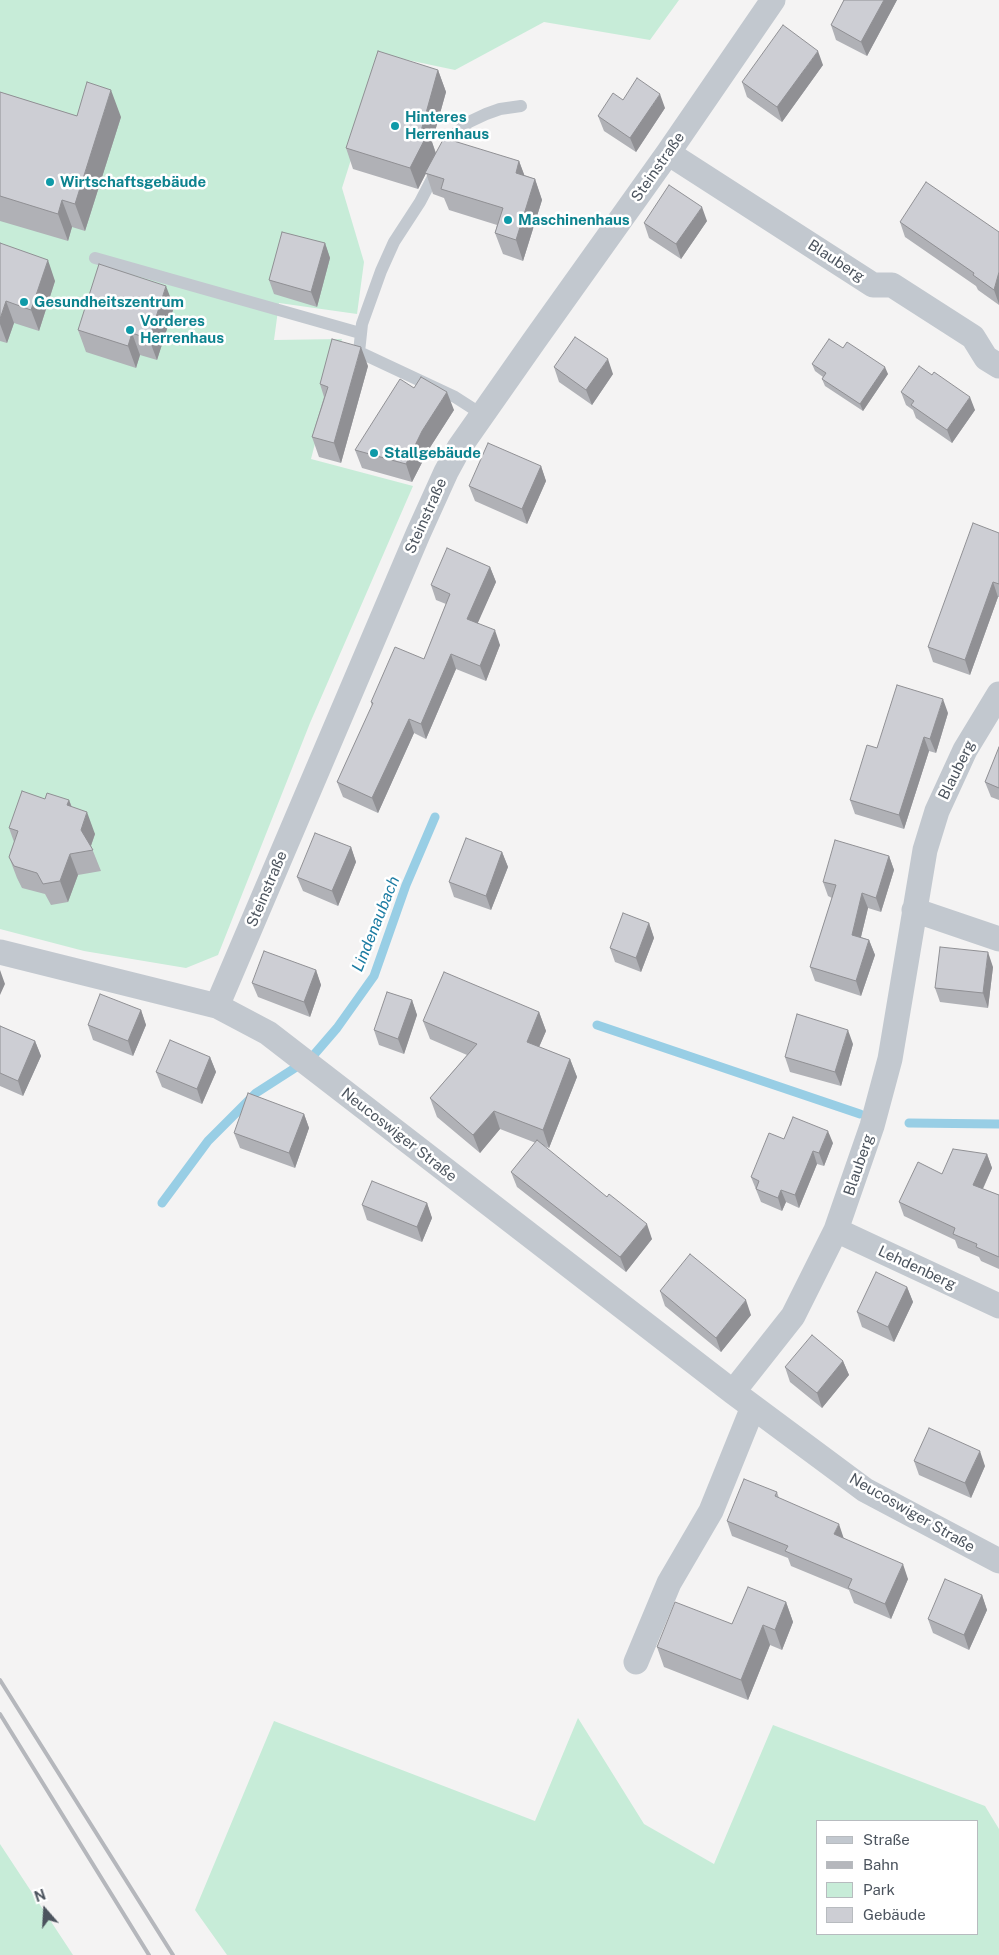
<!DOCTYPE html>
<meta charset="utf-8">
<style>
body{margin:0}
#map{position:relative;width:999px;height:1955px;overflow:hidden;background:#f4f3f3;font-family:"Public Sans",sans-serif}
canvas{display:block}
.legend{position:absolute;left:816px;top:1820px;width:162px;height:115px;box-sizing:border-box;background:#fff;border:1px solid #b7bbbf;margin:0;padding:6px 9px;list-style:none;font-size:15px;color:#4c545e}
.legend li{display:flex;align-items:center;gap:10px;height:25px}
.legend b{width:25px;border:1px solid #b7bbbf}
.north{position:absolute;left:20px;top:1885px;width:50px;height:50px;-webkit-text-stroke:4px #fff;paint-order:stroke;rotate:341deg;font-size:14px;font-weight:700;line-height:20px;text-align:center;color:#4c545e}
.north::after{content:'';display:block;margin:auto;width:18px;height:22px;background:#4c545e;clip-path:polygon(50% 0,100% 100%,50% 72%,0 100%)}
</style>
<div id="map">
<canvas width="999" height="1955"></canvas>
<ul class="legend">
<li><b style="height:6px;background:#c2c8cf"></b>Straße</li>
<li><b style="height:6px;background:#b5b7bc"></b>Bahn</li>
<li><b style="height:14px;background:#c7ecd8"></b>Park</li>
<li><b style="height:14px;background:#cdced4"></b>Gebäude</li>
</ul>
<div class="north">N</div>
</div>
<script>
const context = document.querySelector('canvas').getContext('2d');
context.lineJoin = 'round';
function paint(path, color) {
  context.fillStyle = color;
  context.fill(path, 'evenodd');
}
function shape(rows) {
  const path = new Path2D();
  for (const r of rows) {
    path.moveTo(r[0], r[1]);
    for (let i = 2; i < r.length; i += 2) path.lineTo(r[i], r[i + 1]);
  }
  return path;
}
function stroke(path, color, width, dash) {
  context.strokeStyle = color;
  context.lineWidth = width;
  context.lineCap = dash ? 'butt' : 'round';
  context.setLineDash(dash || []);
  context.stroke(path);
}
function label(font, color, halo, rows, align = 'center') {
  context.font = font + ' "Public Sans",sans-serif';
  context.lineWidth = 5;
  context.setLineDash([]);
  context.textBaseline = 'middle';
  context.strokeStyle = halo;
  context.fillStyle = color;
  for (const [text, x, y, turn = 0] of rows) {
    context.save();
    context.translate(x, y);
    context.rotate((+turn || 0) * Math.PI / 180);
    context.textAlign = isNaN(turn) ? turn : align;
    if (halo) context.strokeText(text, 0, 0);
    context.fillText(text, 0, 0);
    context.restore();
  }
}
paint(shape([
 [0,0,679,0,650,40,544,22,455,70,384,55,342,188,364,262,357,314,279,303,274,340,342,339,311,459,413,486,310,723,218,955,186,968,84,951,0,929],
 [578,1718,644,1824,714,1864,773,1725,985,1806,999,1829,999,1955,227,1955,195,1910,274,1721,535,1821],
 [818,1821,978,1821,978,1934,818,1934],
 [0,1844,73,1955,0,1955]
]), '#c7ecd8');
stroke(shape([
 [597,1025,860,1114],
 [909,1123,999,1124],
 [162,1203,208,1141,256,1093,312,1057,337,1028,374,976,406,885,435,817]
]), '#98cee5', 9);
stroke(shape([
 [95,258,360,333],
 [483,415,455,397,359,352,362,324,381,271,394,242,420,202,456,133,469,122,486,114,500,109,521,106]
]), '#c2c8cf', 12);
stroke(shape([
 [668,153,873,285,892,285,973,337,986,358,999,366],
 [914,910,999,939],
 [0,952,217,1006,268,1033,733,1392,865,1490,999,1561],
 [217,1006,418,534,446,472,459,448,534,341,668,153,773,0],
 [836,1230,999,1306],
 [733,1392,793,1316,836,1230,872,1126,890,1059,925,850,937,811,965,750,999,694],
 [636,1662,669,1583,711,1511,753,1407]
]), '#c2c8cf', 25);
stroke(shape([
 [0,1680,173,1955],
 [0,1714,149,1955]
]), '#b5b7bc', 4);
paint(shape([
 [844,0,897,0,867,56,836,40,831,25],
 [823,65,782,122,747,97,742,82],
 [438,70,446,92,432,142,436,153,519,161,524,175,535,179,542,200,523,261,503,254,495,233,497,225,449,210,444,198,433,194,426,173,418,189,353,169,346,148],
 [0,92,77,116,121,117,85,231,72,227,68,241,0,221],
 [623,100,665,108,636,152,604,131,598,116],
 [707,221,681,259,649,238,644,223],
 [900,222,999,232,999,305,978,290,976,286,905,237],
 [0,243,55,281,39,331,14,323,7,343,0,341],
 [325,243,330,258,317,307,274,294,269,280],
 [174,307,157,360,140,355,136,368,86,352,78,330],
 [843,348,888,374,863,411,825,386,822,379,823,377,815,371,812,364],
 [368,366,341,463,319,457,312,437,324,397,320,384],
 [554,367,613,374,592,405,559,382],
 [932,375,975,410,952,443,916,418,913,410,906,405,901,392],
 [414,388,454,410,429,449,412,482,362,468,355,450],
 [541,466,546,481,527,524,475,501,469,486],
 [999,533,999,597,998,597,970,675,933,662,928,647],
 [490,567,496,582,477,623,500,645,486,681,456,669,426,739,414,733,378,813,343,797,337,782,372,706,371,702,424,659,446,604,436,600,431,585],
 [948,713,936,753,929,751,904,829,855,814,850,800,877,748],
 [999,747,999,800,991,797,985,782],
 [45,799,69,800,72,807,95,834,91,846,101,871,78,875,68,902,51,905,45,894,22,888,17,878,9,857,14,842,9,828],
 [351,847,356,862,338,906,303,891,297,877],
 [502,852,508,867,491,910,454,897,449,882],
 [889,856,894,870,881,912,868,908,861,937,869,940,875,955,861,996,815,981,810,967,832,898,828,896,823,882],
 [649,923,654,938,641,972,615,962,610,948],
 [993,967,988,1008,940,1002,935,988],
 [316,970,321,985,310,1017,258,997,252,983],
 [412,1000,417,1015,404,1054,379,1045,374,1030],
 [141,1010,146,1025,133,1056,93,1040,88,1025],
 [539,1012,546,1031,539,1047,570,1059,577,1077,549,1148,544,1146,652,1239,626,1272,517,1187,511,1172,536,1143,500,1129,480,1153,437,1117,430,1098,467,1055,430,1039,423,1021],
 [0,1026,35,1041,41,1056,23,1096,0,1086],
 [853,1044,841,1086,790,1072,785,1057],
 [210,1057,216,1072,202,1104,162,1087,156,1072],
 [304,1114,309,1128,295,1168,240,1148,234,1133],
 [784,1139,833,1143,824,1166,817,1164,799,1208,786,1202,782,1211,761,1202,751,1177],
 [987,1154,992,1168,983,1189,999,1195,999,1269,981,1261,979,1257,958,1248,955,1240,904,1216,899,1202],
 [427,1203,432,1218,422,1242,367,1220,362,1205],
 [907,1287,913,1302,894,1342,862,1327,857,1312],
 [660,1291,751,1315,721,1352,665,1306],
 [843,1361,849,1375,822,1408,790,1382,785,1367],
 [914,1461,985,1466,971,1498,919,1475],
 [777,1492,779,1498,908,1579,891,1619,854,1603,849,1590,791,1566,788,1558,732,1536,727,1521],
 [982,1595,987,1610,969,1650,933,1633,928,1619],
 [786,1602,793,1622,782,1650,770,1645,748,1700,664,1667,657,1647,732,1624]
]), '#b0b1b6');
paint(shape([
 [884,0,897,0,867,56,861,42],
 [818,51,823,65,782,122,777,107],
 [438,70,446,92,432,142,436,154,418,189,410,168],
 [111,90,121,117,85,231,75,204],
 [660,94,665,108,636,152,630,138],
 [519,161,527,182,516,173],
 [535,179,542,200,523,261,516,240],
 [62,200,72,227,68,241,58,214],
 [702,207,707,221,681,259,676,244],
 [325,243,330,258,317,307,311,292],
 [48,260,55,281,39,331,31,310],
 [999,272,999,304,994,290],
 [166,286,174,307,157,360,149,339],
 [6,301,14,323,7,343,0,324,0,319],
 [132,333,140,355,136,368,128,346],
 [361,347,368,366,341,463,334,443],
 [608,359,613,374,592,405,586,390],
 [885,367,888,374,863,411,860,404],
 [447,392,454,410,429,449,412,482,406,464,422,431],
 [970,397,975,410,952,443,947,430],
 [541,466,546,481,527,524,522,509],
 [490,567,496,582,473,634,467,619],
 [993,582,998,597,970,675,965,660],
 [495,630,500,645,486,681,480,666],
 [451,654,456,669,426,739,421,724],
 [943,699,948,713,936,753,930,739],
 [409,719,414,733,378,813,372,798],
 [924,737,929,751,904,829,899,815],
 [69,800,77,822,67,805],
 [87,812,95,834,89,851,81,830],
 [351,847,356,862,338,906,332,891],
 [502,852,508,867,491,910,486,896],
 [70,854,78,875,68,902,60,881],
 [889,856,894,870,881,912,876,898],
 [862,893,868,908,858,949,852,935],
 [649,923,654,938,641,972,636,958],
 [869,940,875,955,861,996,856,981],
 [988,952,993,967,988,1008,983,993],
 [0,970,5,984,0,995],
 [316,970,321,985,310,1017,304,1002],
 [412,1000,417,1015,404,1054,398,1039],
 [141,1010,146,1025,133,1056,128,1041],
 [539,1012,546,1031,533,1061,527,1042],
 [848,1030,853,1044,841,1086,835,1072],
 [35,1041,41,1056,23,1096,18,1081],
 [210,1057,216,1072,202,1104,197,1089],
 [570,1059,577,1077,549,1148,543,1130],
 [494,1111,500,1129,480,1153,473,1135],
 [304,1114,309,1128,295,1168,289,1153],
 [828,1131,833,1143,824,1166,819,1153],
 [813,1151,817,1164,799,1208,795,1195],
 [987,1154,992,1168,978,1199,973,1185],
 [781,1190,786,1202,782,1211,778,1198],
 [427,1203,432,1218,422,1242,417,1227],
 [647,1224,652,1239,626,1272,620,1257],
 [907,1287,913,1302,894,1342,888,1327],
 [746,1300,751,1315,721,1352,716,1338],
 [843,1361,849,1375,822,1408,817,1393],
 [980,1451,985,1466,971,1498,965,1483],
 [839,1524,844,1539,834,1534],
 [903,1564,908,1579,891,1619,885,1604],
 [982,1595,987,1610,969,1650,964,1635],
 [786,1602,793,1622,782,1650,775,1630],
 [763,1625,770,1645,748,1700,741,1680]
]), '#909094');
const building = shape([
 [844,0,884,0,861,42,831,25,844,0],
 [783,25,818,51,777,107,742,82,783,25],
 [378,51,438,70,421,131,428,133,410,168,346,148,378,51],
 [637,78,660,94,630,138,598,116,613,93,623,100,637,78],
 [87,82,111,90,75,204,62,200,58,214,0,196,0,92,77,116,87,82],
 [444,138,519,161,516,173,535,179,516,240,495,233,503,208,441,189,444,179,425,173,444,138],
 [926,182,999,232,999,272,994,290,973,275,974,273,900,222,926,182],
 [669,185,702,207,676,244,644,223,669,185],
 [282,232,325,243,311,292,269,280,282,232],
 [0,243,48,260,31,310,6,301,0,319,0,243],
 [99,264,166,286,149,339,132,333,128,346,78,330,99,264],
 [575,337,608,359,586,390,554,367,575,337],
 [332,339,361,347,334,443,312,437,328,387,320,384,332,339],
 [829,339,843,348,847,342,885,367,860,404,822,379,826,373,812,364,829,339],
 [919,366,932,375,934,372,970,397,947,430,911,405,914,401,901,392,919,366],
 [421,377,447,392,422,431,406,464,355,450,400,379,414,388,421,377],
 [488,443,541,466,522,509,469,486,488,443],
 [973,523,999,533,999,584,993,582,965,660,928,647,973,523],
 [447,548,490,567,467,619,495,630,480,666,451,654,421,724,409,719,372,798,337,782,373,703,371,702,395,647,424,659,450,594,431,585,447,548],
 [897,685,943,699,930,739,924,737,899,815,850,800,867,745,877,748,897,685],
 [999,747,999,788,985,782,999,747],
 [22,791,45,799,47,793,69,800,67,805,87,812,81,830,93,850,70,854,60,881,43,884,37,873,14,866,9,857,18,831,9,828,22,791],
 [315,833,351,847,332,891,297,877,315,833],
 [466,838,502,852,486,896,449,882,466,838],
 [835,840,889,856,876,898,862,893,852,935,869,940,856,981,810,967,836,885,823,882,835,840],
 [623,913,649,923,636,958,610,948,623,913],
 [940,947,988,952,983,993,935,988,940,947],
 [264,951,316,970,304,1002,252,983,264,951],
 [444,972,539,1012,527,1042,570,1059,543,1130,494,1111,473,1135,430,1098,477,1044,423,1021,444,972],
 [387,992,412,1000,398,1039,374,1030,387,992],
 [100,994,141,1010,128,1041,88,1025,100,994],
 [797,1014,848,1030,835,1072,785,1057,797,1014],
 [0,1026,35,1041,18,1081,0,1073,0,1026],
 [170,1040,210,1057,197,1089,156,1072,170,1040],
 [248,1093,304,1114,289,1153,234,1133,248,1093],
 [793,1117,828,1131,819,1153,813,1151,795,1195,781,1190,778,1198,756,1189,759,1181,751,1177,769,1133,784,1139,793,1117],
 [537,1140,607,1197,609,1194,647,1224,620,1257,511,1172,537,1140],
 [953,1149,987,1154,973,1185,999,1195,999,1257,976,1247,977,1244,953,1234,955,1228,899,1202,918,1162,942,1174,953,1149],
 [372,1181,427,1203,417,1227,362,1205,372,1181],
 [690,1254,746,1300,716,1338,660,1291,690,1254],
 [876,1272,907,1287,888,1327,857,1312,876,1272],
 [812,1335,843,1361,817,1393,785,1367,812,1335],
 [929,1428,980,1451,965,1483,914,1461,929,1428],
 [744,1479,777,1492,775,1496,839,1524,834,1534,903,1564,885,1604,848,1588,852,1579,785,1551,788,1546,727,1521,744,1479],
 [945,1579,982,1595,964,1635,928,1619,945,1579],
 [748,1587,786,1602,775,1630,763,1625,741,1680,657,1647,675,1602,732,1624,748,1587]
]);
paint(building, '#cdced4');
stroke(building, '#909094', 1);
for (const [x, y, r, color] of [
 [395,126,5,"#0f9aa8"],
 [50,182,5,"#0f9aa8"],
 [508,220,5,"#0f9aa8"],
 [24,302,5,"#0f9aa8"],
 [130,330,5,"#0f9aa8"],
 [374,453,5,"#0f9aa8"]
]) {
  const dot = new Path2D();
  dot.arc(x, y, r, 0, 2 * Math.PI);
  context.fillStyle = color;
  context.fill(dot);
  stroke(dot, '#fff', 2);
}
label('bold 15px', '#0d838f', '#fff', [
 ["Hinteres",405,117],
 ["Herrenhaus",405,134],
 ["Wirtschaftsgebäude",60,182],
 ["Maschinenhaus",518,220],
 ["Gesundheitszentrum",34,302],
 ["Vorderes",140,321],
 ["Herrenhaus",140,338],
 ["Stallgebäude",384,453]
], 'left');
label('15px', '#4c545e', '#fff', [
 ["Steinstraße",658,167,-55],
 ["Blauberg",836,261,33],
 ["Steinstraße",426,516,-66],
 ["Blauberg",957,770,-64],
 ["Steinstraße",267,889,-67],
 ["Neucoswiger Straße",399,1135,38],
 ["Blauberg",859,1165,-71],
 ["Lehdenberg",917,1268,25],
 ["Neucoswiger Straße",912,1513,30]
]);
label('italic 16px', '#1b7ba2', '#fff', [
 ["Lindenaubach",376,924,-68]
]);
</script>
